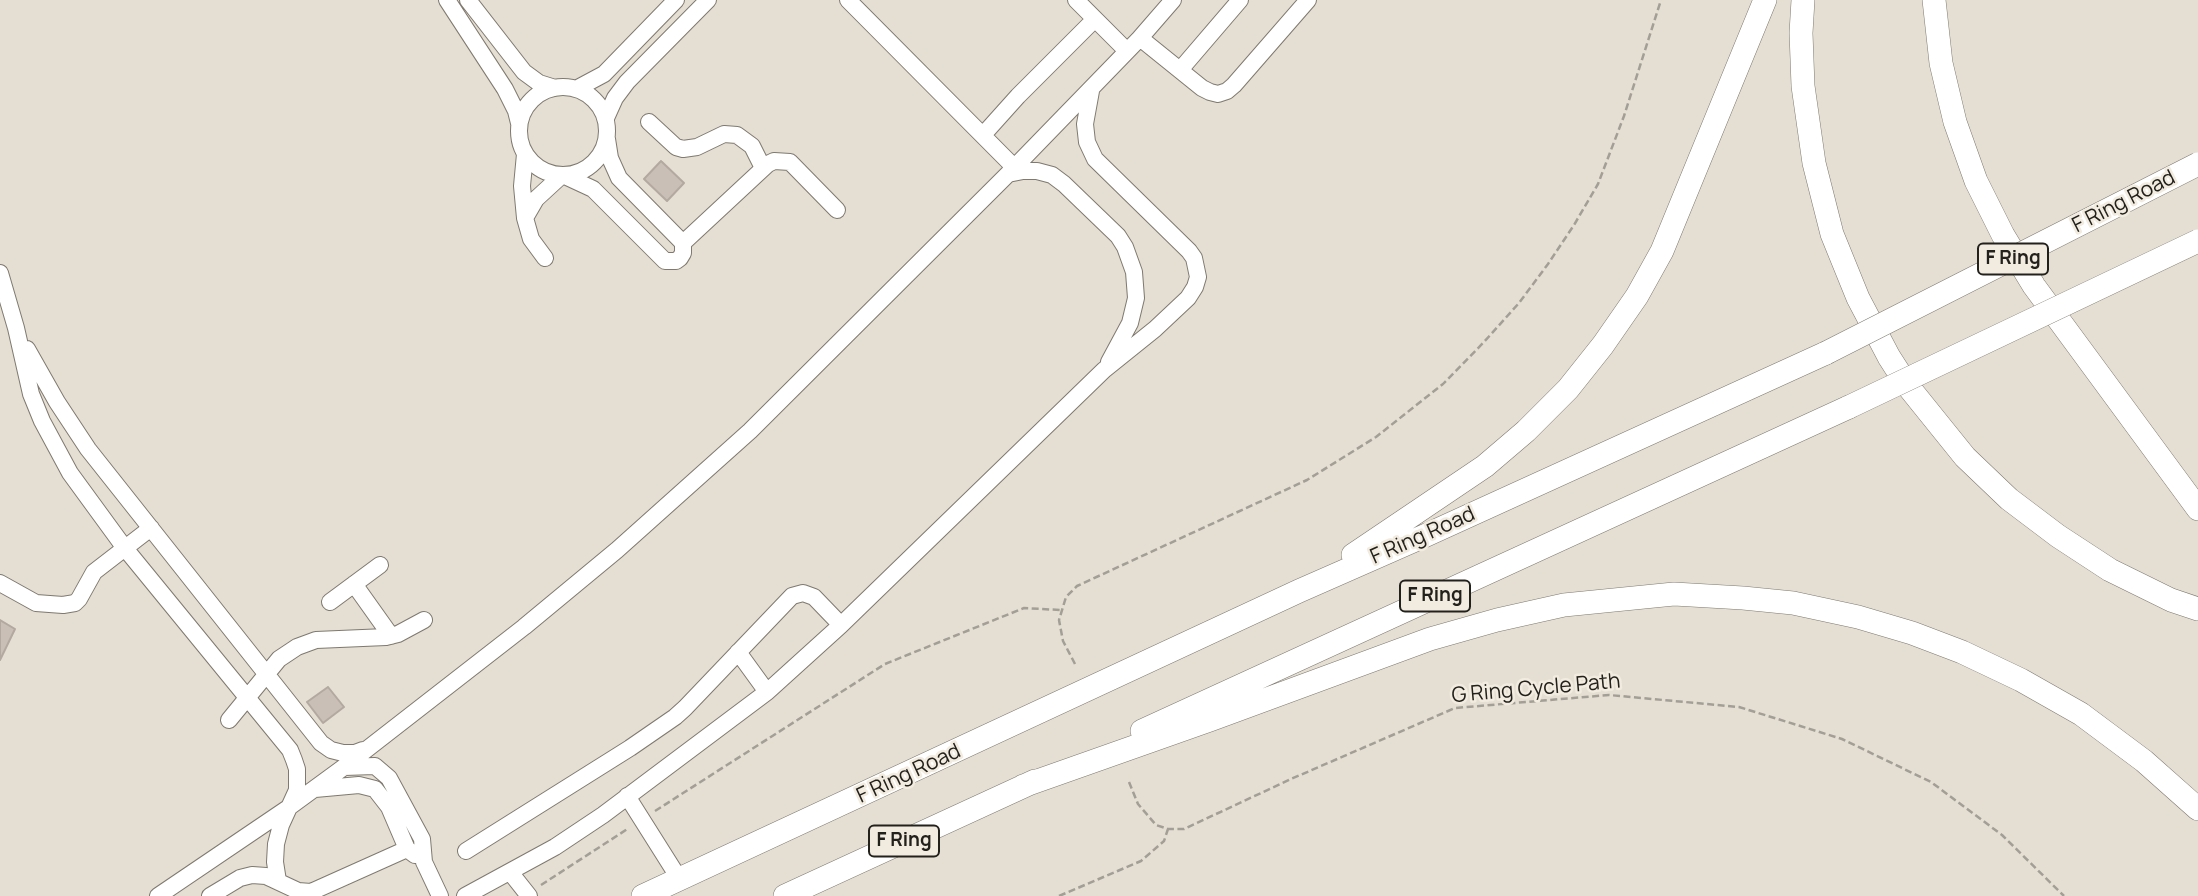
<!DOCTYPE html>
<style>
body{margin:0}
canvas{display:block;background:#e4ded3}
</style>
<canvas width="2198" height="896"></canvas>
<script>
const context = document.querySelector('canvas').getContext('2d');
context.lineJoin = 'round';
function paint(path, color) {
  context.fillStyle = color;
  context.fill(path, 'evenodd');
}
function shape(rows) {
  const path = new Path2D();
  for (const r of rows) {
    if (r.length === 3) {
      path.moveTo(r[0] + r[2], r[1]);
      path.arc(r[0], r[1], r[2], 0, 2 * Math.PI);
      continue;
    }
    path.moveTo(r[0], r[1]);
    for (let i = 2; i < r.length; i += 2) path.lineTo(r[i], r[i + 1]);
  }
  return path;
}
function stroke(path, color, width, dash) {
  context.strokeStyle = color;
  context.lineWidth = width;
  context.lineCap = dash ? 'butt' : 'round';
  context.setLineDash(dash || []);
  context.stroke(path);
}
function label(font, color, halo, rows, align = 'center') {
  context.font = font + ' Manrope,sans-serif';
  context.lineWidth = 5;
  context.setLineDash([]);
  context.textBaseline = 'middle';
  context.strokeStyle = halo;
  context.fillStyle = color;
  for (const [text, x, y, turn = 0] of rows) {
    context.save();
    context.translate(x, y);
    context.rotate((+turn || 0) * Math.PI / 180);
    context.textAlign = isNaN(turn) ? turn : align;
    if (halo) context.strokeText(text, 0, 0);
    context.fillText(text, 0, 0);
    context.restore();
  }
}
const building = shape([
 [661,161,684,183,667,201,644,179,661,161],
 [0,620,15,629,0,660,0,620],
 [328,687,344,707,323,723,307,702,328,687]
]);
paint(building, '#c9bfb6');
stroke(building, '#b3a9a0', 2);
const minor = shape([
 [447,0,505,89,516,111,519,123],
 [468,0,524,72,539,83,555,88],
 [848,0,1015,168],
 [1076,0,1126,50],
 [1140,38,1202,88,1210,92,1218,94,1227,91,1234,85,1308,0],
 [1180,70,1240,0],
 [563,131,44],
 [576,89,604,74,676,0],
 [606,118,615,98,627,82,708,0],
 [649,122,676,147,683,149,697,147,724,134,737,135,752,146,763,168],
 [983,135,1018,96,1095,19],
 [525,154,522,186,525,218,531,239,545,258],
 [1008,174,1023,171,1037,171,1052,175,1064,184,1118,236,1125,247,1134,272,1136,298,1130,323,1109,362],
 [565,176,593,189,665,261,676,261,680,258,683,253,683,243,619,178,610,158,607,139],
 [525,218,536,199,561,176],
 [683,243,768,164,774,161,790,162,837,210],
 [0,273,16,328,31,394,42,421,70,473,124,547,290,750,294,760,297,769,297,790,281,825,276,844,275,862,278,881],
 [27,349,57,402,88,449,321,743,331,750,343,753,355,753,363,750],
 [0,583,36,603,63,605,75,603,79,599,94,572,151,528],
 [354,584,391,636],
 [330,602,380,565],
 [738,652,767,692],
 [229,720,279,659,297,647,316,640,386,637,398,634,424,620],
 [344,767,375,766,389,778,422,839,424,862,440,896],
 [315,789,359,785,375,789,389,807,407,849,415,855],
 [627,796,680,880],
 [466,851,630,748,675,717,685,708,792,596,803,593,814,597,841,625],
 [510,872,529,896],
 [158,896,288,808,344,767,524,627,617,550,750,431,1008,174,1140,38,1173,0],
 [210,896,240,878,252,875,266,876,298,891,311,892,407,849],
 [465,896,555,847,603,815,767,692,841,625,1104,370,1155,329,1188,298,1195,287,1198,277,1194,258,1189,251,1095,159,1087,142,1085,124,1091,91]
]);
const highway = shape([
 [1803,0,1801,33,1803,86,1814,163,1832,234,1858,298,1889,357,1907,385,1965,457,2009,499,2058,536,2110,570,2171,600,2198,609],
 [1934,0,1941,63,1955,122,1976,181,2003,235,2034,286,2198,509],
 [1353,555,1485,466,1526,431,1568,389,1603,345,1637,296,1662,251,1765,0],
 [1142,731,1849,407],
 [1023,786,1210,720,1430,639,1497,620,1564,605,1674,594,1743,598,1793,603,1858,617,1912,633,1962,652,2021,680,2081,714,2144,761,2198,809],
 [643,896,1299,591,1422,537,1826,353],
 [785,896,1035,781]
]);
stroke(minor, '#7f796f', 18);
stroke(highway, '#7f796f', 24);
stroke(shape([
 [1075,664,1063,641,1059,620,1066,597,1077,586,1307,480,1376,437,1443,384,1484,342,1519,303,1548,264,1574,225,1598,184,1624,116,1661,0],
 [1129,782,1138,804,1156,825,1168,829,1184,829,1291,779,1455,708,1609,695,1739,707,1842,739,1931,782,2002,835,2064,896],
 [655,811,885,664,1024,608,1060,610],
 [541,885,629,828],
 [1059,896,1141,861,1164,841,1168,829]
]), '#a49f96', 2.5, [7, 3.5]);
stroke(minor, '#fff', 16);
stroke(highway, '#fff', 23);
const highwayBridge = shape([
 [1826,353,2198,164],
 [1849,407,2198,241]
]);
stroke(highwayBridge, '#7f796f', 24, []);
stroke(highwayBridge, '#fff', 23);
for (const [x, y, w] of [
 [2013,259,70],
 [1435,596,70],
 [904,841,70]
]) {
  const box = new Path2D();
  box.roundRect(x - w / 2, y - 15.5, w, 31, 5);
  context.fillStyle = '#f2ebe0';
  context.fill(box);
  stroke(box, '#23211c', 2);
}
label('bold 19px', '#23211c', null, [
 ["F Ring",2013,259],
 ["F Ring",1435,596],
 ["F Ring",904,841]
]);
label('21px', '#23211c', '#f2ebe0', [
 ["F Ring Road",2124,202,-27],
 ["F Ring Road",1423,536,-24],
 ["G Ring Cycle Path",1536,689,-5],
 ["F Ring Road",909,774,-25]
]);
</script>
